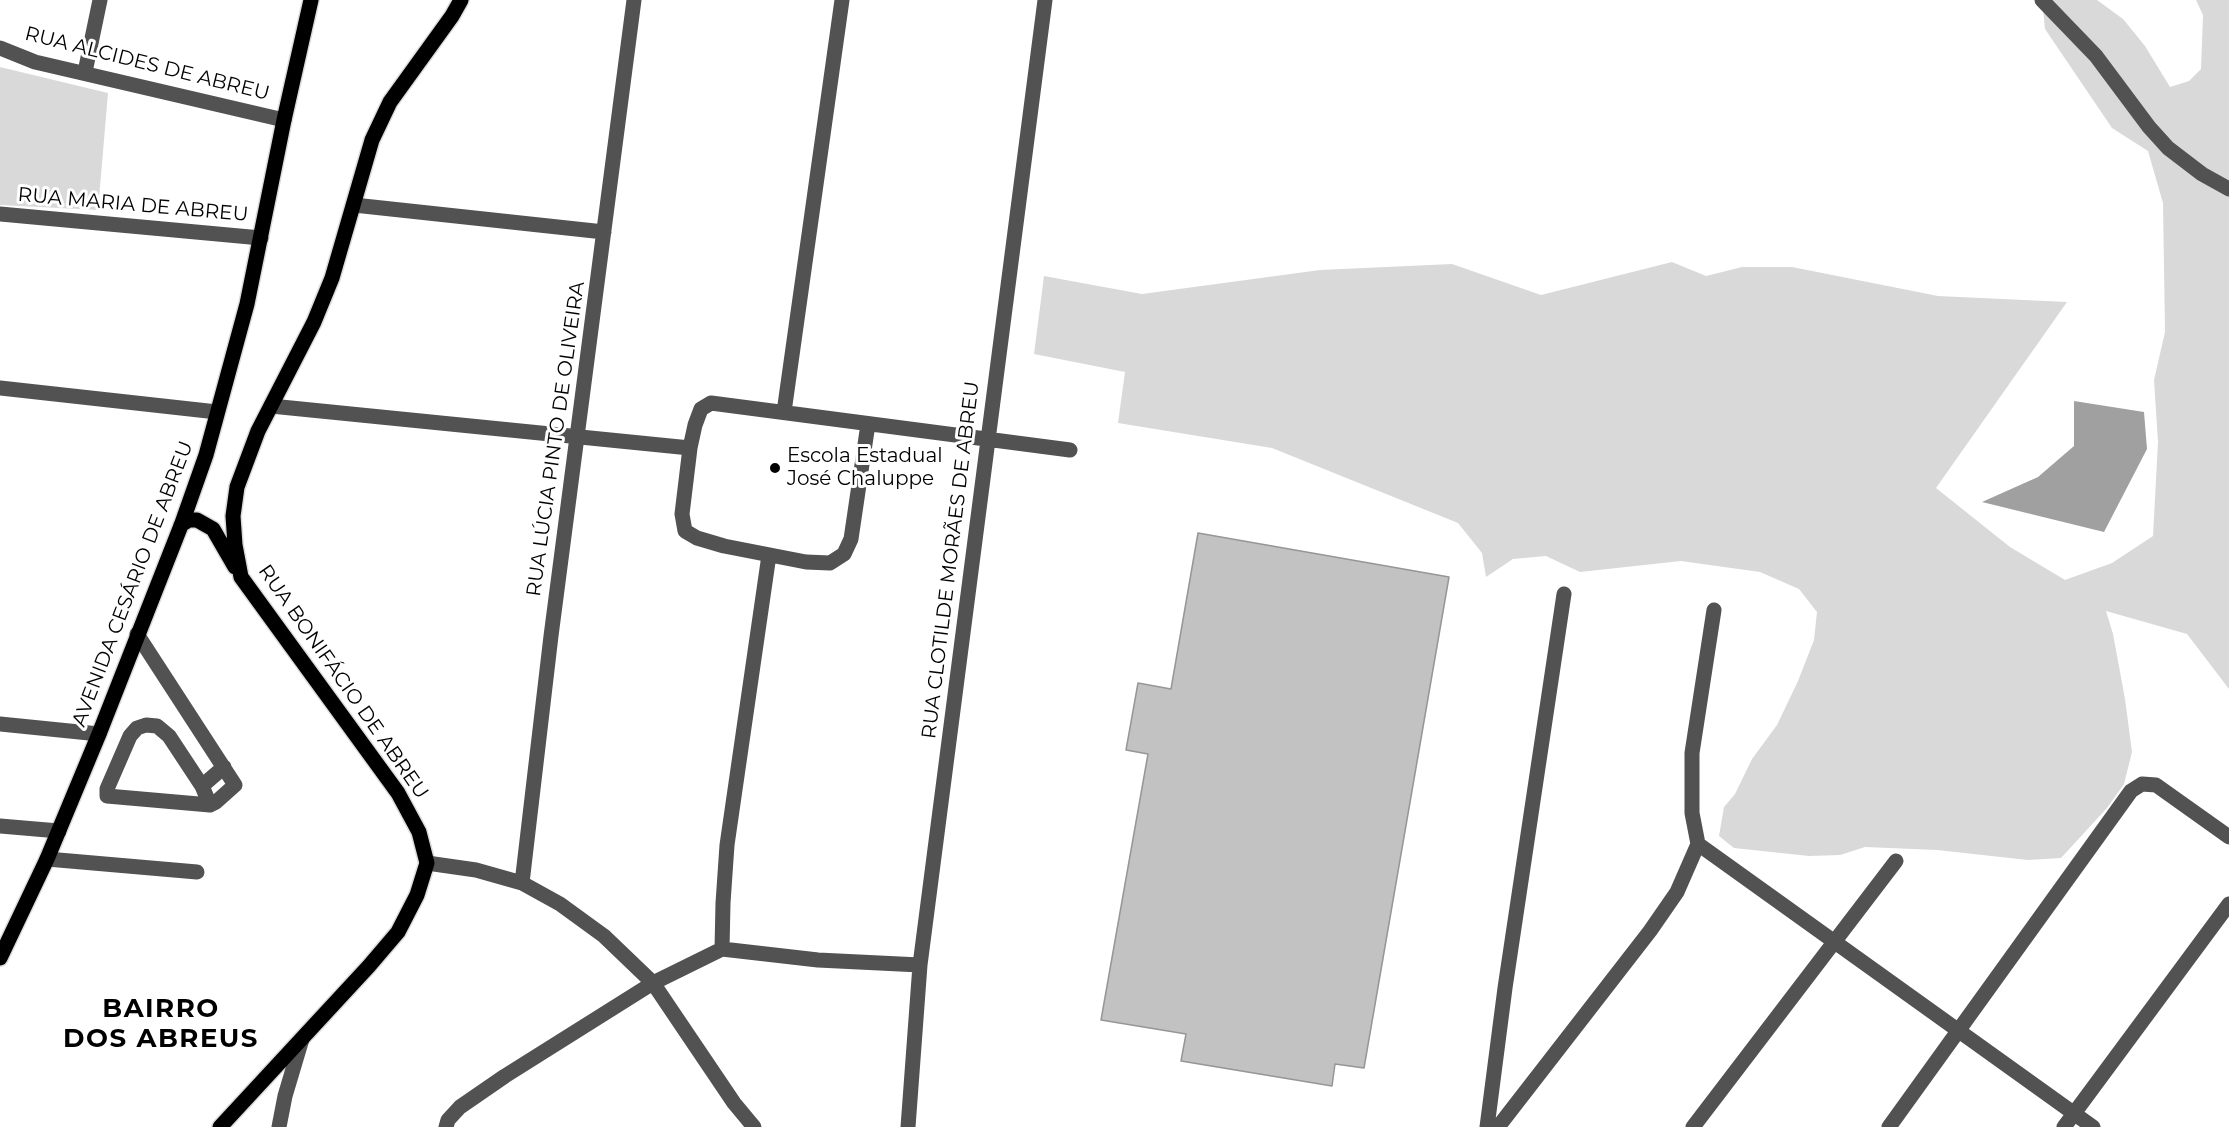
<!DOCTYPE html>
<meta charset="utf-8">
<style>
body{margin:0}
canvas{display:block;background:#fff}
</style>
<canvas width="2229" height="1127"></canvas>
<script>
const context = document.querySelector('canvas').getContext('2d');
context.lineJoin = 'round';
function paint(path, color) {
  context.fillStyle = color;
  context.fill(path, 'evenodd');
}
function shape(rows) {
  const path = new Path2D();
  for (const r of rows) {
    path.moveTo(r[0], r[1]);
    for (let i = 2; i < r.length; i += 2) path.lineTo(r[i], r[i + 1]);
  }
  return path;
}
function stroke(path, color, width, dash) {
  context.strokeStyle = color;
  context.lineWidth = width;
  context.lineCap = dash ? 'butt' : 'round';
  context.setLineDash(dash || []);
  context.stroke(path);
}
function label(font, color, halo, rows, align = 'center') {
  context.font = font + ' Montserrat,sans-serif';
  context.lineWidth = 6;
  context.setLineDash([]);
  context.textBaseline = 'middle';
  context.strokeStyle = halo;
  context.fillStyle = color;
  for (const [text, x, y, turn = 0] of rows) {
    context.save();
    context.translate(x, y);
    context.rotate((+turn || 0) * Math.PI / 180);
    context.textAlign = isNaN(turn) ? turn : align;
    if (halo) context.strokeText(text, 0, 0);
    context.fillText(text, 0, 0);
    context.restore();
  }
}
paint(shape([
 [2042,0,2097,0,2123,19,2145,46,2170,87,2189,81,2201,69,2203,15,2196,0,2229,0,2229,689,2187,634,2106,611,2113,634,2125,699,2132,752,2124,784,2107,808,2061,858,2028,860,1937,850,1865,847,1840,855,1809,856,1734,848,1719,836,1724,807,1735,794,1752,759,1777,725,1798,681,1814,640,1817,612,1799,589,1760,572,1681,561,1580,572,1546,556,1513,559,1486,577,1482,553,1458,523,1272,448,1118,423,1125,372,1034,354,1044,276,1142,294,1320,270,1452,264,1541,295,1672,262,1706,276,1742,267,1792,267,1938,296,2067,302,1936,488,2010,547,2065,580,2112,563,2153,536,2158,442,2154,380,2165,332,2163,203,2148,151,2112,128,2045,29],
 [0,67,108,93,98,210,0,205]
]), '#d9d9d9');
paint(shape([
 [2074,401,2144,412,2147,449,2104,532,1982,502,2038,477,2074,446]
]), '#a0a0a0');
const building = shape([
 [1198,533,1449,577,1364,1068,1335,1064,1332,1086,1181,1061,1186,1034,1101,1020,1148,754,1126,750,1138,683,1171,689,1198,533]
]);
paint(building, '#c2c2c2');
stroke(building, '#969696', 1.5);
const major = shape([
 [181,525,189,520,197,520,213,529,235,567],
 [0,958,47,859,99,734,182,523,206,455,247,304,284,120,311,0],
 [220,1127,369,966,398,932,417,895,427,863,419,832,398,793,241,577,235,545,233,516,237,487,258,431,314,322,332,278,372,140,390,102,452,16,461,0]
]);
stroke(major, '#dbdbdb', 18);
stroke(shape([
 [2042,0,2096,56,2149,127,2168,148,2202,174,2229,189],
 [0,48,35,62,284,120],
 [85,72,100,0],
 [354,205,604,232],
 [0,214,261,238],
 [0,388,217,412],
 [271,406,690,448],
 [784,412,842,0],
 [868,424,851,539,844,554,830,563,806,562,724,546,697,538,685,531,682,514,690,448,695,425,701,409,711,403,1070,450],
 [1714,610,1692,753,1692,813,1698,844,2093,1127],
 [137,634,235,785,216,802,210,805,107,796,107,789,130,736,137,728,146,725,157,726,169,736,202,786,210,805],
 [0,724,99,734],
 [202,786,224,767],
 [0,826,59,831],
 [47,859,197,872],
 [427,863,476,870,522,883,560,904,604,936,653,983,734,1103,754,1127],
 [522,883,551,636,634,0],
 [722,949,723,903,727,845,769,555],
 [279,1127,285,1096,302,1039],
 [446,1127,448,1120,460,1107,505,1076,653,983,722,949,818,960,920,965],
 [908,1127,920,965,1045,0],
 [1487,1127,1505,988,1564,594],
 [1498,1127,1650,931,1677,892,1698,844],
 [1693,1127,1896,861],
 [1889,1127,2131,791,2142,784,2156,785,2229,837],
 [2064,1127,2229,904]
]), '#525252', 15);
stroke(major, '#000', 15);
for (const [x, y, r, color] of [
 [775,468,6,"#000"]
]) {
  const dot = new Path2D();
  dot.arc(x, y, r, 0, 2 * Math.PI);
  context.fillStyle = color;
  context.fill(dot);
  stroke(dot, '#fff', 2);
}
label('20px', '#000', '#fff', [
 ["RUA ALCIDES DE ABREU",147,64,14],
 ["RUA MARIA DE ABREU",133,205,5],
 ["RUA LÚCIA PINTO DE OLIVEIRA",556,439,-82],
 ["RUA CLOTILDE MORÃES DE ABREU",951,560,-83],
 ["AVENIDA CESÁRIO DE ABREU",133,584,-69],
 ["RUA BONIFÁCIO DE ABREU",343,682,55]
]);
label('20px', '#000', '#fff', [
 ["Escola Estadual",787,456],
 ["José Chaluppe",787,479]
], 'left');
context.letterSpacing = '1.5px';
label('bold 26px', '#000', '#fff', [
 ["BAIRRO",161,1009],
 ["DOS ABREUS",161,1039]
]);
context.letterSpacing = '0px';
</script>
